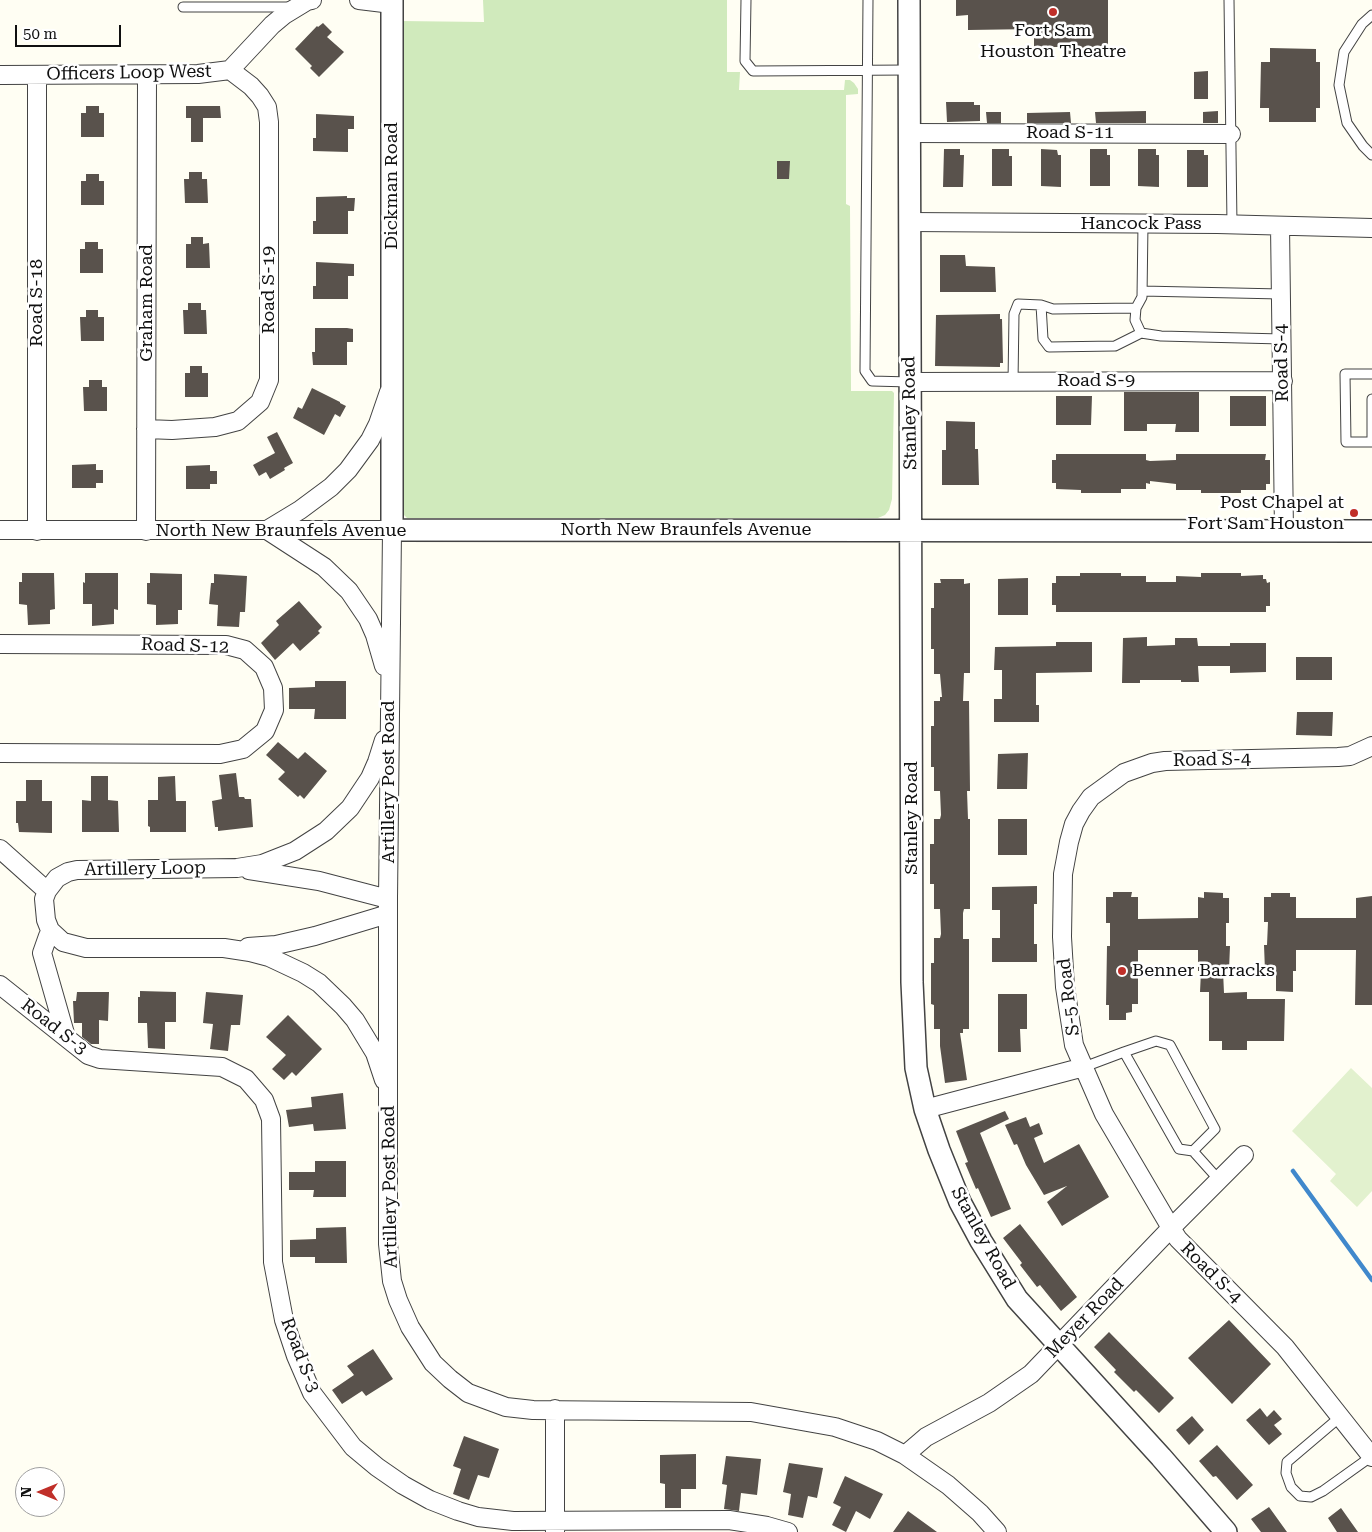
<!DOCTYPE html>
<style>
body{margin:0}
#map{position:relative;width:1372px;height:1532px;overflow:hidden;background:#fffef3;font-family:"Roboto Serif",serif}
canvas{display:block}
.north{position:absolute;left:15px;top:1467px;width:50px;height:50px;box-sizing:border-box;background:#fff;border:1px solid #9f9f9f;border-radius:50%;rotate:270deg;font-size:14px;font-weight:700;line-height:20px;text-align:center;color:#101010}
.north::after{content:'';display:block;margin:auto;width:18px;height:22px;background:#c02f29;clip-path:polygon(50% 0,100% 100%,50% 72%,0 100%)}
.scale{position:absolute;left:15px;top:25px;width:106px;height:22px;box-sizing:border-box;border:2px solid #101010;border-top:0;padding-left:6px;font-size:15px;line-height:18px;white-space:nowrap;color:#101010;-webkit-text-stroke:4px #fff;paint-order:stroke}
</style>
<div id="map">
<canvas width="1372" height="1532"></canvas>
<div class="north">N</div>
<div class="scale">50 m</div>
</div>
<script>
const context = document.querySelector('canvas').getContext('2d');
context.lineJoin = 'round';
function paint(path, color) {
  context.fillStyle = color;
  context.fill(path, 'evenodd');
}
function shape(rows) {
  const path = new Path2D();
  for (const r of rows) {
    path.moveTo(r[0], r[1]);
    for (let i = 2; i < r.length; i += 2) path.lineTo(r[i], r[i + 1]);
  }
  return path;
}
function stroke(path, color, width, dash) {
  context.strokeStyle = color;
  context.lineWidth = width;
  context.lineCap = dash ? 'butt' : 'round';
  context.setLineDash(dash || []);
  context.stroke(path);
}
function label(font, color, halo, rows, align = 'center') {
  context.font = font + ' "Roboto Serif",serif';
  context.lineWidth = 5;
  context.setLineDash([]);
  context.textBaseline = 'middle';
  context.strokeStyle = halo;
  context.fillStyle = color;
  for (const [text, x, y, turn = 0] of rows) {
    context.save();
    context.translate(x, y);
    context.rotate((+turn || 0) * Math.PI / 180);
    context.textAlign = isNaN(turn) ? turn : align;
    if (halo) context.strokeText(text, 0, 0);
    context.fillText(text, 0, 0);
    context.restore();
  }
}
paint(shape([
 [483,0,727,0,727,72,740,72,739,90,844,90,845,80,850,80,854,83,858,89,858,94,846,95,846,204,850,206,851,391,892,391,894,393,892,499,889,510,885,515,878,518,407,518,403,514,400,507,400,21,484,22]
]), '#d0eabc');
paint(shape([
 [1351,1068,1372,1088,1372,1191,1357,1207,1330,1181,1336,1174,1292,1131]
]), '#e2f1ce');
stroke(shape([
 [1293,1171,1372,1280]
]), '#4088cc', 4.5);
paint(shape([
 [956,0,1108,0,1108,54,1066,54,1066,47,1034,47,1034,29,968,30,968,15,956,16],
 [323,23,332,32,327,37,344,52,319,77,310,68,312,66,295,49,317,26,318,27],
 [1270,48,1316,49,1316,62,1320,62,1320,108,1316,108,1316,122,1269,122,1269,108,1260,108,1261,62,1270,62],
 [1208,71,1208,99,1194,99,1194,72],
 [946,102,974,102,974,105,980,105,980,121,947,122],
 [86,106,99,106,99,113,104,113,104,137,81,137,81,113,86,113],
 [186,106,220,106,221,118,203,118,203,142,191,142,191,118,186,118],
 [1146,111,1146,123,1096,123,1095,112],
 [1218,111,1218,123,1203,123,1203,112],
 [986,112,1001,112,1001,123,987,123],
 [1070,112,1071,123,1027,123,1027,113],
 [316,114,354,116,354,129,348,129,348,152,313,151,313,138,316,138],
 [944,149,960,149,960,155,964,155,963,187,943,187],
 [992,149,1009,149,1009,156,1012,156,1012,186,992,186],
 [1041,149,1057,150,1058,155,1061,155,1061,187,1041,186],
 [1090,149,1107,149,1107,155,1110,155,1110,186,1090,186],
 [1138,149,1156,149,1156,155,1159,155,1159,187,1138,186],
 [1187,150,1204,150,1204,155,1208,155,1208,187,1187,187],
 [777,161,790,161,789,179,777,179],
 [189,172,202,172,202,179,207,179,208,203,185,203,184,179,189,179],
 [86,174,99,174,99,181,104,181,104,205,81,205,81,181,86,181],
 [347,196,347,198,355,198,354,211,348,211,348,234,313,234,313,221,316,221,316,197],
 [191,237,203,237,203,244,209,243,210,268,186,268,186,244,191,244],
 [85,242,98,242,98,249,103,249,103,273,80,273,80,249,85,249],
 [940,255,965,255,966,266,995,267,996,292,940,292],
 [316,262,354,264,354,276,348,276,348,299,313,299,313,286,316,286],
 [188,303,201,303,201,310,206,310,207,334,184,334,183,310,188,310],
 [86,310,98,310,98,317,104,317,104,341,81,341,80,317,86,317],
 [1000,314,1000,319,1002,319,1003,363,1000,363,1000,367,935,366,936,315],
 [315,328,347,328,353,329,353,342,347,342,347,365,313,365,312,352,315,352],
 [190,366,202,366,202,373,208,373,208,397,185,397,185,373,190,373],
 [89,380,102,380,102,387,107,387,107,411,84,411,83,387,89,387],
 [312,388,340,402,340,403,346,406,340,417,335,414,324,435,293,418,298,407,302,409],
 [1124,392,1199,392,1199,432,1175,432,1176,424,1147,424,1147,431,1124,431],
 [1056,396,1092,396,1091,425,1056,425],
 [1230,396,1266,396,1266,426,1230,426],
 [946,421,975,422,975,449,978,449,979,485,942,485,942,450,946,450],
 [277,432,293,463,284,468,285,470,270,479,266,472,259,476,253,465,275,453,267,437],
 [1056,454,1146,454,1146,460,1150,461,1176,460,1176,454,1266,454,1265,460,1270,460,1270,484,1266,484,1266,490,1241,490,1241,493,1201,493,1201,490,1176,490,1176,484,1150,481,1150,484,1146,483,1146,489,1121,489,1121,493,1081,493,1081,490,1056,489,1056,483,1052,483,1052,460,1056,460],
 [96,464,96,470,103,470,103,483,96,483,96,488,72,488,72,465],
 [210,465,210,471,217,471,217,484,210,484,210,489,186,489,186,466],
 [22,573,54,573,55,609,50,610,50,624,28,625,27,605,19,604,19,582,22,582],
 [85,573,118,573,118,610,114,609,114,624,92,626,92,604,83,604,83,582,85,583],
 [150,573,182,574,182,610,178,610,178,624,156,625,156,605,147,604,147,583,150,583],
 [1080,573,1121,573,1121,576,1146,576,1146,582,1176,582,1176,576,1201,577,1201,573,1241,573,1241,576,1263,575,1263,579,1266,579,1267,583,1270,582,1270,606,1266,606,1266,612,1056,612,1056,605,1052,605,1052,583,1056,583,1056,576,1080,576],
 [214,574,247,576,245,612,240,612,239,627,217,626,218,605,209,604,211,583,214,583],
 [1028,578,1028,615,998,615,998,579],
 [940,579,964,579,964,584,970,583,970,673,964,673,963,701,969,701,970,791,967,791,968,819,970,819,970,909,964,909,963,913,963,939,969,939,969,1029,963,1029,963,1033,960,1033,967,1080,945,1083,940,1046,940,1029,934,1029,934,1005,931,1004,931,963,934,963,934,938,940,938,941,934,940,909,934,909,934,884,930,884,930,844,934,844,934,819,940,819,941,815,940,791,934,791,934,767,931,767,931,726,934,726,934,701,940,701,940,697,942,697,940,674,934,674,934,649,931,649,931,608,934,608,934,583,941,583],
 [299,601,322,627,318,631,320,633,300,651,293,643,275,660,261,643,279,625,276,621],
 [1147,637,1147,646,1175,645,1175,638,1197,638,1198,646,1230,646,1230,643,1266,643,1266,672,1230,673,1230,666,1198,666,1199,682,1181,682,1181,680,1140,680,1140,683,1122,683,1123,638],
 [1056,642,1092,642,1092,672,1036,673,1036,705,1039,705,1039,722,994,722,994,699,1002,699,1002,670,994,670,995,647,1056,646],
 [1296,657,1332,657,1332,680,1296,680],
 [315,681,346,681,346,719,314,719,315,709,289,709,289,688,315,687],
 [1297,712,1333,712,1332,736,1296,735],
 [278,742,298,759,305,752,327,771,304,799,300,795,298,797,278,779,285,772,266,755],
 [1028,753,1027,789,997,789,998,754],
 [236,773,239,797,244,797,245,799,251,799,253,827,218,831,218,827,215,827,212,801,222,799,219,775],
 [91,776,108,776,108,800,118,801,119,832,82,832,82,800,91,801],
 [175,776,176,801,186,801,186,832,150,832,150,827,148,826,148,800,158,800,158,777],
 [26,780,42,780,42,801,52,801,52,833,19,832,18,823,16,823,16,801,26,801],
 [998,819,1027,819,1027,855,998,855],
 [1037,886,1037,904,1034,904,1034,944,1037,944,1037,962,992,962,992,938,1000,938,1000,910,992,910,992,887],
 [1113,892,1132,892,1131,897,1138,897,1138,919,1198,918,1198,897,1204,898,1204,892,1223,893,1223,898,1229,898,1229,923,1226,923,1226,946,1230,946,1229,970,1223,971,1224,993,1247,992,1247,999,1285,999,1284,1041,1247,1041,1247,1050,1222,1050,1222,1041,1209,1041,1209,992,1200,992,1201,971,1198,971,1198,950,1138,950,1138,1004,1132,1004,1132,1012,1126,1013,1126,1020,1109,1020,1109,1005,1106,1005,1107,946,1110,946,1110,923,1106,923,1106,897,1113,897],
 [1271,893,1290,893,1290,897,1296,897,1296,918,1356,918,1356,898,1372,896,1372,1005,1355,1005,1356,950,1296,950,1296,971,1293,971,1293,992,1276,991,1276,976,1271,976,1271,971,1265,971,1264,945,1267,945,1268,922,1264,922,1264,897,1271,897],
 [140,991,176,992,176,1022,165,1022,165,1049,148,1048,147,1023,138,1023,138,997,140,997],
 [77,992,109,992,108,1021,99,1020,99,1044,91,1044,82,1037,82,1023,74,1023,73,1001,76,1001],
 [206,992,243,995,240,1025,231,1025,228,1051,210,1049,213,1024,203,1023],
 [998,994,1027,994,1027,1029,1020,1029,1021,1052,998,1052],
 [288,1015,322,1049,296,1076,292,1072,284,1080,272,1069,286,1055,266,1037],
 [343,1093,346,1129,314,1131,313,1124,289,1127,286,1110,312,1107,311,1097],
 [1005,1111,1009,1119,980,1133,1011,1209,991,1217,978,1188,976,1189,965,1163,968,1162,956,1131],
 [1026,1117,1030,1127,1039,1123,1043,1134,1034,1138,1044,1163,1079,1144,1109,1197,1062,1226,1047,1202,1067,1186,1044,1195,1026,1165,1017,1144,1014,1145,1005,1125],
 [315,1161,346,1161,346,1197,313,1197,314,1190,289,1190,289,1172,315,1172],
 [1020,1224,1077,1297,1061,1311,1040,1285,1037,1287,1020,1265,1022,1263,1003,1238],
 [346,1227,347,1263,315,1263,315,1257,290,1257,290,1240,316,1239,316,1228],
 [1229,1320,1271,1364,1232,1404,1188,1358],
 [1109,1332,1174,1398,1159,1413,1136,1390,1134,1392,1114,1372,1116,1370,1094,1347],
 [373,1349,393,1379,366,1396,362,1391,342,1404,332,1390,354,1375,347,1366],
 [1260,1408,1267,1417,1274,1410,1282,1419,1274,1425,1282,1434,1269,1445,1246,1420],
 [1192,1416,1204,1430,1189,1445,1176,1430],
 [464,1436,499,1449,489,1478,478,1475,469,1500,453,1494,461,1469,453,1466],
 [1217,1445,1253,1485,1237,1500,1216,1476,1213,1477,1199,1461],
 [696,1454,696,1489,681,1489,681,1508,665,1508,665,1484,660,1483,660,1455],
 [726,1456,761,1459,757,1495,741,1493,739,1511,724,1509,727,1485,722,1484],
 [789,1463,823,1468,817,1498,808,1496,803,1518,788,1515,791,1494,783,1492],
 [845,1476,883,1494,870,1519,856,1511,846,1532,832,1525,841,1507,833,1503],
 [1269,1507,1287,1532,1261,1532,1251,1519],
 [1341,1508,1358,1532,1337,1532,1328,1518],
 [908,1511,937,1532,893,1532]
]), '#59524c');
const service = shape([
 [746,0,745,61,753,71,909,70],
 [868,0,865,371,872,381,910,382],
 [1229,0,1232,224],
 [183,7,290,7],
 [1372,15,1362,24,1344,52,1339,85,1347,123,1363,146,1372,155],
 [1142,291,1281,294],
 [1041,305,1043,339,1049,347,1115,346,1141,333],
 [1136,308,1135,320,1141,333,1161,336,1282,339],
 [1372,374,1345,374,1346,442,1372,442,1372,399],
 [1013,382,1014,314,1018,304,1041,305,1053,309,1136,308,1142,297,1143,224],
 [1084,1067,1124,1052,1156,1041,1170,1045,1215,1129,1193,1151,1179,1149,1124,1052],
 [1193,1151,1219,1180],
 [1340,1417,1287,1462,1286,1473,1291,1487,1300,1496,1311,1497,1323,1491,1372,1456]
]);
const minor = shape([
 [359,0,392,4],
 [0,75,198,74,230,70,272,25,284,15,307,1,312,0],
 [909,133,1231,134],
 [909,222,1217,224,1372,228],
 [1280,226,1284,531],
 [910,382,1283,381],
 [146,429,172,430,215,427,238,421,260,402,269,380,269,122,267,107,260,96,251,86,230,70],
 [0,530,392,530,388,899,388,1244,392,1281,398,1300,410,1327,433,1363,450,1379,468,1393,506,1407,533,1410,751,1412,835,1427,877,1441,905,1455,948,1485,980,1513,997,1532],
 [37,531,37,75],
 [146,531,147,75],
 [0,644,226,645,245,650,264,667,273,688,274,710,265,731,243,749,220,754,0,753],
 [384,666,375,635,368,619,349,591,324,567,267,530,300,510,331,487,348,470,370,440,378,424,389,392],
 [1372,746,1350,756,1338,757,1165,761,1152,763,1124,773,1091,797,1081,811,1074,824,1069,842,1063,874,1062,937,1065,987,1074,1045,1104,1114,1171,1228,1178,1239,1285,1347,1372,1457],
 [0,849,47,891],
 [249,870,319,881,388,899],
 [52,933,48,936,42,953,66,1037],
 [248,947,276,945,315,936,388,914],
 [0,985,88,1055,100,1059,222,1067,246,1079,264,1100,271,1119,273,1262,284,1320,296,1356,312,1393,353,1447,377,1467,403,1485,430,1500,458,1511,478,1517,513,1521,729,1520,767,1526,788,1532],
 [384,1080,375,1053,355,1020,343,1006,319,983,303,973,269,957,250,952,224,948,86,948,63,942,50,930,46,920,44,899,47,891,57,878,68,872,77,870,237,868,262,864,295,851,326,831,350,808,370,778,377,762,384,740],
 [925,1109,1084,1067],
 [555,1409,555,1531],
 [905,1455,926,1437,989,1403,1031,1374,1171,1228,1244,1155]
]);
const tertiary = shape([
 [392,0,392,530,1372,531],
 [909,0,912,982,916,1068,925,1109,939,1150,960,1202,981,1241,1017,1299,1161,1457,1226,1532]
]);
stroke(service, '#434343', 11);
stroke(minor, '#434343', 20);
stroke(tertiary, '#434343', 24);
stroke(service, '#fff', 9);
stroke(minor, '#fff', 18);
stroke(tertiary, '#fff', 21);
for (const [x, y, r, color] of [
 [1053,12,5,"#c02f29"],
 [1354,513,5,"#c02f29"],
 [1122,971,5,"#c02f29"]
]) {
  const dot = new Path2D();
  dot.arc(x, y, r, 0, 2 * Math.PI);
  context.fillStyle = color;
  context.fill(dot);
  stroke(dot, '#fff', 2);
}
label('18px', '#101010', '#fff', [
 ["Fort Sam",1053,31],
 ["Houston Theatre",1053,52],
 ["Post Chapel at",1344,503,"right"],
 ["Fort Sam Houston",1344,524,"right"],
 ["Benner Barracks",1132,971,"left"]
]);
label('18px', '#101010', '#fff', [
 ["Officers Loop West",129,73,-1],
 ["Road S-11",1070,133],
 ["Dickman Road",392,186,-90],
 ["Hancock Pass",1141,224],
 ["Road S-19",269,290,-90],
 ["Road S-18",37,303,-90],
 ["Graham Road",147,303,-90],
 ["Road S-4",1282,363,-91],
 ["Road S-9",1096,381],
 ["Stanley Road",910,413,-91],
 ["North New Braunfels Avenue",686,530],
 ["North New Braunfels Avenue",281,531],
 ["Road S-12",185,646,2],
 ["Road S-4",1212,760,-1],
 ["Artillery Post Road",389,782,-90],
 ["Stanley Road",912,818,-90],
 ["Artillery Loop",145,869,-1],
 ["S-5 Road",1069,997,-97],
 ["Road S-3",54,1027,38],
 ["Artillery Post Road",390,1187,-91],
 ["Stanley Road",983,1238,61],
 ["Road S-4",1211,1273,45],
 ["Meyer Road",1085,1318,-46],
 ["Road S-3",300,1355,69]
]);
</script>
